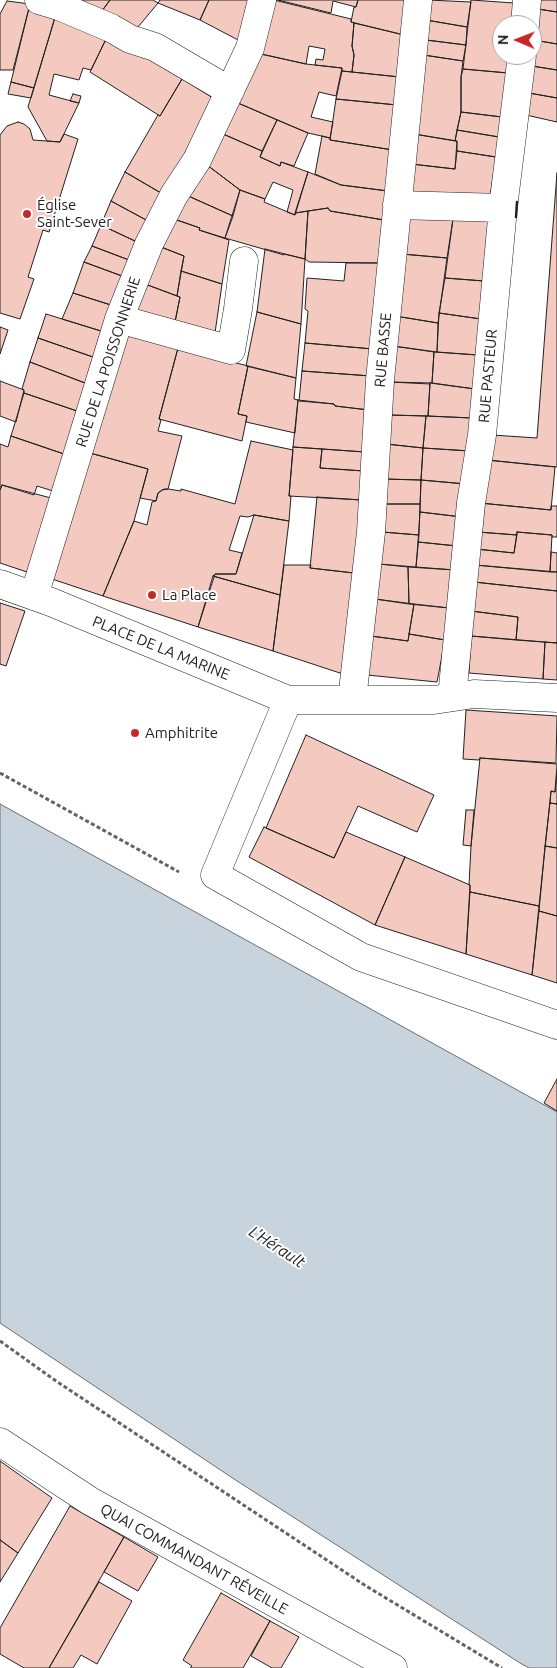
<!DOCTYPE html>
<meta charset="utf-8">
<style>
body{margin:0}
#map{position:relative;width:557px;height:1668px;overflow:hidden;background:#fff;font-family:Ubuntu,sans-serif}
canvas{display:block}
.north{position:absolute;left:492px;top:15px;width:50px;height:50px;box-sizing:border-box;background:#fff;border:1px solid #a7a7a7;border-radius:50%;rotate:271deg;font-size:14px;font-weight:700;line-height:20px;text-align:center;color:#222}
.north::after{content:'';display:block;margin:auto;width:18px;height:22px;background:#c62828;clip-path:polygon(50% 0,100% 100%,50% 72%,0 100%)}
</style>
<div id="map">
<canvas width="557" height="1668"></canvas>
<div class="north">N</div>
</div>
<script>
const context = document.querySelector('canvas').getContext('2d');
context.lineJoin = 'round';
function paint(path, color) {
  context.fillStyle = color;
  context.fill(path, 'evenodd');
}
function shape(rows) {
  const path = new Path2D();
  for (const r of rows) {
    path.moveTo(r[0], r[1]);
    for (let i = 2; i < r.length; i += 2) path.lineTo(r[i], r[i + 1]);
  }
  return path;
}
function stroke(path, color, width, dash) {
  context.strokeStyle = color;
  context.lineWidth = width;
  context.lineCap = dash ? 'butt' : 'round';
  context.setLineDash(dash || []);
  context.stroke(path);
}
function label(font, color, halo, rows, align = 'center') {
  context.font = font + ' Ubuntu,sans-serif';
  context.lineWidth = 4;
  context.setLineDash([]);
  context.textBaseline = 'middle';
  context.strokeStyle = halo;
  context.fillStyle = color;
  for (const [text, x, y, turn = 0] of rows) {
    context.save();
    context.translate(x, y);
    context.rotate((+turn || 0) * Math.PI / 180);
    context.textAlign = isNaN(turn) ? turn : align;
    if (halo) context.strokeText(text, 0, 0);
    context.fillText(text, 0, 0);
    context.restore();
  }
}
const water = shape([
 [0,804,557,1112,557,1668,529,1668,520,1663,234,1479,0,1323,0,804]
]);
paint(water, '#c7d3dd');
stroke(water, '#6f6f6f', 1);
const building = shape([
 [66,0,110,0,99,15,66,0],
 [110,0,153,0,158,3,133,33,99,15,110,0],
 [160,0,209,0,200,20,158,3,160,0],
 [209,0,250,0,240,41,200,20,209,0],
 [274,0,351,19,351,22,354,23,352,46,354,55,352,72,342,71,342,68,315,65,316,59,323,60,325,49,309,46,306,64,261,54,274,0],
 [278,0,358,0,356,7,333,1,331,13,278,0],
 [358,0,407,0,404,35,351,22,354,7,356,7,358,0],
 [428,0,471,2,467,27,426,20,428,0],
 [471,0,514,3,512,25,502,25,502,55,510,55,508,73,463,69,471,0],
 [538,0,557,0,557,12,538,9,538,0],
 [7,1,30,4,13,70,0,70,0,14,7,1],
 [30,4,56,14,34,88,11,82,30,4],
 [538,9,557,12,557,44,534,40,538,9],
 [56,14,108,35,91,70,83,68,79,80,54,74,49,95,79,103,60,142,47,141,28,107,56,14],
 [426,20,467,27,466,45,426,40,426,20],
 [354,23,404,35,400,77,352,72,354,55,352,46,354,23],
 [108,35,182,79,160,116,90,72,108,35],
 [426,40,466,45,463,61,424,55,426,40],
 [534,40,557,44,557,70,532,66,534,40],
 [261,54,306,64,342,68,336,96,319,92,311,117,333,122,330,138,308,133,238,103,261,54],
 [423,55,463,61,461,77,461,112,455,141,414,134,423,55],
 [532,66,557,70,557,98,529,93,532,66],
 [463,69,508,73,502,117,461,112,461,77,463,69],
 [342,71,400,77,397,105,336,99,342,71],
 [182,79,213,98,184,155,161,193,125,172,158,115,160,116,182,79],
 [11,82,34,88,31,98,8,94,11,82],
 [529,93,557,98,557,122,526,115,529,93],
 [73,94,81,96,79,103,70,101,73,94],
 [336,99,397,105,393,150,330,140,336,99],
 [238,103,277,120,262,151,223,134,238,103],
 [461,112,502,117,499,137,457,130,461,112],
 [277,120,308,133,294,166,281,162,280,166,260,157,277,120],
 [18,122,24,124,30,129,33,140,60,142,64,134,78,139,49,232,43,230,28,277,34,279,20,319,0,313,0,135,7,126,18,122],
 [457,130,499,137,496,157,457,151,457,141,455,141,457,130],
 [223,134,262,151,260,157,280,166,281,162,308,172,295,215,287,212,293,190,273,182,265,199,240,190,207,165,223,134],
 [414,134,457,141,455,169,411,164,414,134],
 [322,136,330,138,330,140,393,150,388,191,341,185,315,174,322,136],
 [457,151,496,157,490,197,409,192,411,164,455,169,457,151],
 [207,165,240,190,233,216,186,195,207,165],
 [125,172,161,193,148,221,111,201,125,172],
 [308,172,341,185,388,191,384,220,330,211,328,208,295,213,308,172],
 [557,173,557,467,487,460,492,435,537,438,557,173],
 [240,190,265,199,264,202,295,215,295,213,308,211,305,259,284,254,284,255,225,238,240,190],
 [186,195,233,216,225,238,199,230,200,228,174,219,186,195],
 [111,201,148,221,137,242,101,225,111,201],
 [328,208,330,211,384,220,380,263,309,262,305,259,308,211,328,208],
 [405,218,453,219,447,258,402,254,405,218],
 [174,219,200,228,199,230,229,240,222,284,181,271,184,256,161,247,174,219],
 [453,219,489,219,484,281,445,278,453,219],
 [101,225,137,242,129,260,92,246,101,225],
 [92,246,129,260,122,276,84,262,92,246],
 [161,247,184,256,177,296,145,284,161,247],
 [265,249,305,259,301,324,257,312,265,249],
 [402,254,447,258,438,323,395,316,402,254],
 [84,262,122,276,111,305,73,293,84,262],
 [346,263,380,263,373,349,305,343,308,311,305,309,307,278,344,281,346,263],
 [181,271,222,284,215,333,175,322,180,297,177,296,181,271],
 [445,278,484,281,481,319,439,313,445,278],
 [145,284,180,297,175,322,134,311,145,284],
 [73,293,111,305,101,331,62,319,73,293],
 [257,312,301,324,296,378,246,366,257,312],
 [439,313,481,319,478,355,437,352,439,313],
 [46,314,101,331,93,357,38,338,46,314],
 [395,316,438,323,437,352,393,346,395,316],
 [0,327,8,330,0,354,0,327],
 [125,333,178,348,159,419,161,420,158,431,182,436,168,489,164,489,158,493,156,501,140,498,148,469,90,453,125,333],
 [38,338,93,357,85,383,30,362,38,338],
 [305,343,373,349,371,376,302,371,305,343],
 [393,346,434,352,432,383,390,382,393,346],
 [178,348,248,366,238,414,247,416,242,441,159,419,178,348],
 [434,352,478,355,475,389,432,383,434,352],
 [30,362,85,383,77,411,24,393,24,390,22,389,30,362],
 [248,366,296,378,294,399,298,400,295,433,246,422,247,416,238,414,248,366],
 [302,371,371,376,369,410,335,406,334,404,299,401,302,371],
 [0,381,24,390,16,422,0,416,0,381],
 [390,382,430,384,428,416,388,415,390,382],
 [430,383,475,389,472,418,428,416,430,383],
 [24,393,77,411,64,454,11,436,24,393],
 [298,400,334,404,335,406,369,410,365,452,293,447,298,400],
 [388,415,426,416,423,448,386,444,388,415],
 [426,416,472,418,470,451,423,448,426,416],
 [11,436,64,454,53,491,37,486,34,495,2,485,0,490,0,444,8,447,11,436],
 [251,441,293,450,289,496,291,496,289,521,254,515,248,517,240,516,229,550,242,553,236,574,215,574,198,627,103,596,134,521,147,525,152,502,156,501,158,493,162,490,168,489,181,491,181,489,235,504,251,441],
 [386,444,423,448,421,480,384,479,386,444],
 [293,447,322,449,320,468,364,471,362,500,289,496,293,447],
 [423,448,470,451,466,484,421,480,423,448],
 [322,449,365,452,364,471,320,468,322,449],
 [90,453,148,469,134,521,103,596,52,579,90,453],
 [487,460,555,467,551,510,480,503,487,460],
 [384,479,421,480,420,504,384,504,384,479],
 [421,480,466,484,462,517,420,512,421,480],
 [2,485,51,498,27,572,0,563,0,490,2,485],
 [317,497,362,500,354,573,310,568,317,497],
 [480,503,551,510,551,506,557,506,557,537,552,537,552,535,517,532,517,535,478,532,480,503],
 [384,504,420,504,419,535,382,532,384,504],
 [420,512,462,517,457,546,418,542,420,512],
 [254,515,289,521,280,595,213,576,215,574,236,574,254,515],
 [382,532,419,535,416,567,379,564,382,532],
 [478,532,517,535,514,553,476,549,478,532],
 [517,532,552,535,550,572,475,565,476,549,514,553,517,532],
 [418,542,457,546,455,570,416,567,418,542],
 [551,552,557,553,557,572,550,572,551,552],
 [379,564,408,567,409,604,375,599,379,564],
 [284,565,311,565,310,568,354,573,343,674,273,651,284,565],
 [475,565,557,572,557,591,474,582,475,565],
 [408,567,455,570,449,608,409,604,408,567],
 [213,576,280,595,273,651,198,627,213,576],
 [474,582,557,591,557,643,516,640,518,617,471,611,474,582],
 [375,599,414,604,408,641,371,636,375,599],
 [0,603,25,611,6,666,0,664,0,603],
 [414,604,449,608,445,640,409,634,414,604],
 [471,611,518,617,516,640,471,636,471,611],
 [409,634,445,640,437,682,367,675,371,636,408,641,409,634],
 [471,636,545,642,543,679,469,673,471,636],
 [545,642,557,643,557,680,543,679,545,642],
 [466,710,557,716,556,763,480,758,479,760,463,759,466,710],
 [306,735,434,795,417,832,358,806,334,858,266,828,306,735],
 [480,758,557,764,555,792,551,791,539,906,470,892,470,885,469,885,471,846,480,758],
 [557,773,557,804,550,803,551,791,555,792,557,773],
 [550,803,557,804,557,848,545,846,550,803],
 [466,810,474,810,471,846,463,845,466,810],
 [264,827,334,858,346,832,405,857,375,925,249,857,264,827],
 [545,846,557,848,557,916,539,911,545,846],
 [405,857,470,885,466,954,375,925,405,857],
 [470,892,539,906,532,975,466,954,470,892],
 [539,911,557,916,557,983,532,975,539,911],
 [557,1079,557,1111,544,1103,557,1079],
 [0,1461,52,1498,18,1553,0,1540,0,1461],
 [70,1506,124,1537,49,1668,24,1668,0,1654,0,1628,70,1506],
 [124,1537,158,1557,138,1591,104,1572,124,1537],
 [0,1540,18,1553,0,1582,0,1540],
 [99,1582,132,1601,97,1664,81,1655,73,1668,49,1668,99,1582],
 [221,1593,270,1621,243,1668,190,1668,192,1666,183,1660,221,1593],
 [270,1621,299,1637,281,1668,272,1668,251,1656,270,1621]
]);
paint(building, '#f3c9c0');
stroke(building, '#222', 1);
const minor = shape([
 [39,0,59,6,111,28,130,39,155,47,230,91],
 [525,25,527,0],
 [397,205,503,208],
 [119,319,231,350,238,309,244,261],
 [0,584,51,602,288,700,215,875,361,957,557,1025],
 [34,596,119,319,149,244,174,195,197,160,250,48,262,0],
 [452,697,471,503,482,435,503,208,522,55],
 [288,700,434,700,474,694,557,698],
 [352,700,371,532,380,380,418,0],
 [0,1442,90,1501,393,1668]
]);
stroke(minor, '#222', 29);
stroke(shape([
 [0,773,179,872],
 [0,1341,56,1381,366,1586,502,1668]
]), '#646464', 3, [4, 2.5]);
stroke(minor, '#fff', 28);
stroke(shape([
 [516,217,517,202]
]), '#222', 2.5);
for (const [x, y, r, color] of [
 [27,214,5,"#c62828"],
 [152,595,5,"#c62828"],
 [135,733,5,"#c62828"]
]) {
  const dot = new Path2D();
  dot.arc(x, y, r, 0, 2 * Math.PI);
  context.fillStyle = color;
  context.fill(dot);
  stroke(dot, '#fff', 2);
}
label('15px', '#222', '#fff', [
 ["Église",37,205],
 ["Saint-Sever",37,222],
 ["La Place",162,595],
 ["Amphitrite",145,733]
], 'left');
label('15px', '#222', '#fff', [
 ["RUE BASSE",383,350,-85],
 ["RUE DE LA POISSONNERIE",108,362,-72],
 ["RUE PASTEUR",488,376,-85],
 ["PLACE DE LA MARINE",161,648,22],
 ["QUAI COMMANDANT RÉVEILLE",194,1559,29]
]);
label('italic 16px', '#222', '#fff', [
 ["L'Hérault",277,1247,33]
]);
</script>
